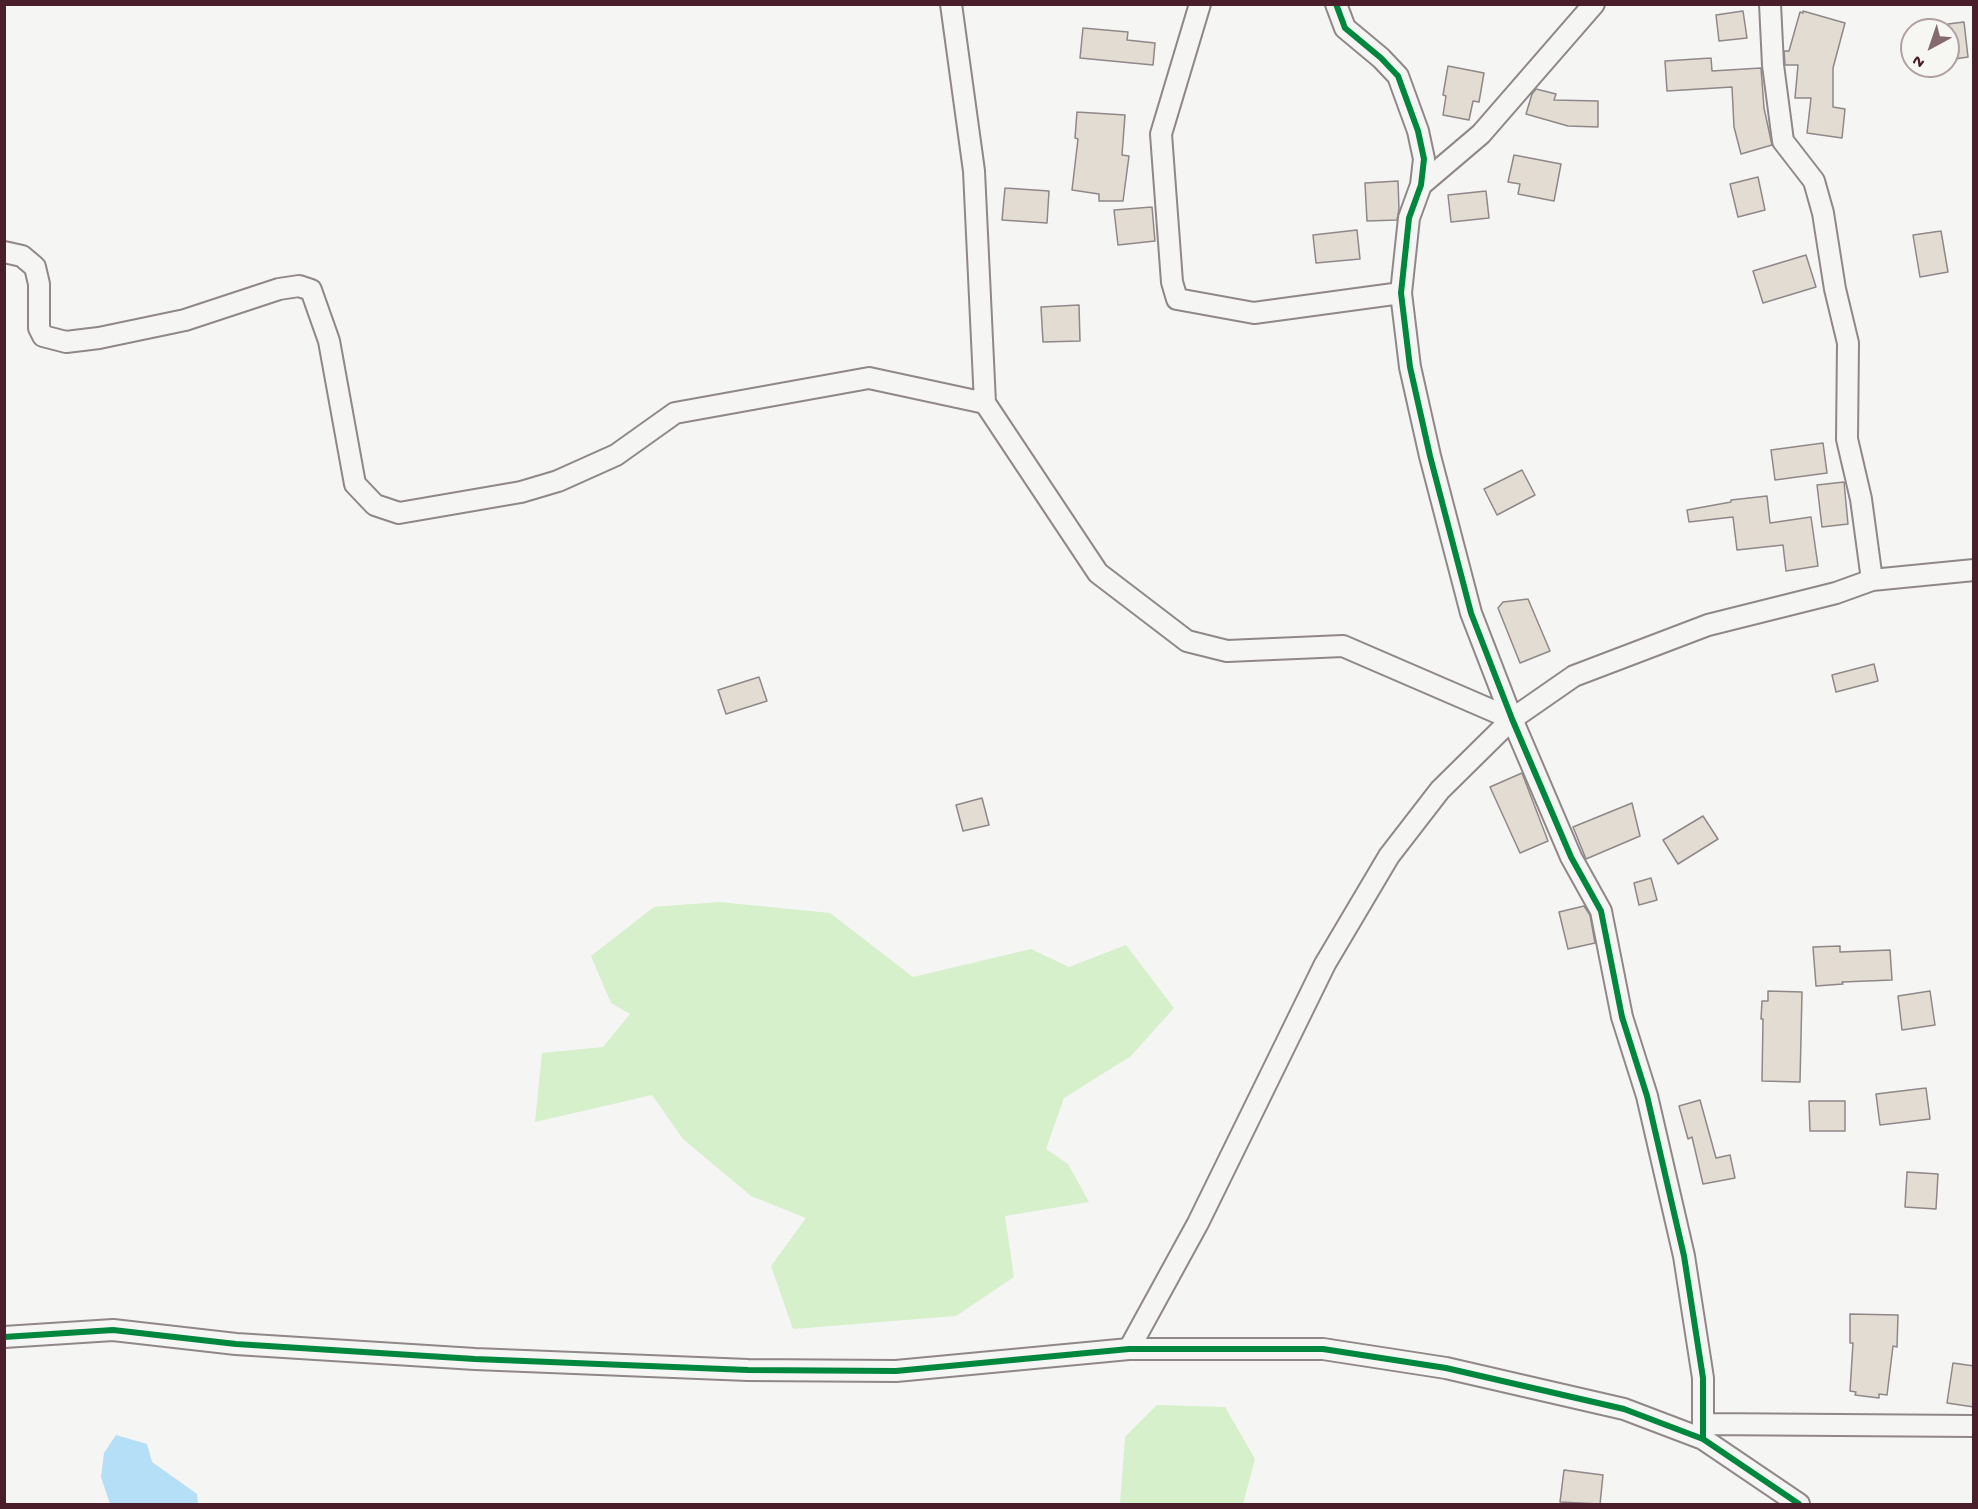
<!DOCTYPE html>
<style>
body{margin:0}
#map{position:relative;width:1978px;height:1509px;overflow:hidden;background:#f5f5f3;font-family:"Gochi Hand",sans-serif}
canvas{display:block}
.frame{position:absolute;inset:0;border:6px solid #4a1f2b;pointer-events:none}
.north{position:absolute;left:1900px;top:18px;width:60px;height:60px;box-sizing:border-box;background:#f6f6f2;border:2px solid #b1a0a2;border-radius:50%;rotate:220deg;font-size:16px;font-weight:700;line-height:24px;text-align:center;color:#4a1f2b}
.north::after{content:'';display:block;margin:auto;width:21px;height:27px;background:#866a71;clip-path:polygon(50% 0,100% 100%,50% 72%,0 100%)}
</style>
<div id="map">
<canvas width="1978" height="1509"></canvas>
<div class="frame"></div>
<div class="north">N</div>
</div>
<script>
const context = document.querySelector('canvas').getContext('2d');
context.lineJoin = 'round';
function paint(path, color) {
  context.fillStyle = color;
  context.fill(path, 'evenodd');
}
function shape(rows) {
  const path = new Path2D();
  for (const r of rows) {
    path.moveTo(r[0], r[1]);
    for (let i = 2; i < r.length; i += 2) path.lineTo(r[i], r[i + 1]);
  }
  return path;
}
function stroke(path, color, width, dash) {
  context.strokeStyle = color;
  context.lineWidth = width;
  context.lineCap = dash ? 'butt' : 'round';
  context.setLineDash(dash || []);
  context.stroke(path);
}
paint(shape([
 [719,902,830,913,913,977,1031,949,1069,967,1126,945,1174,1008,1131,1056,1064,1098,1046,1149,1068,1164,1089,1202,1005,1216,1014,1277,956,1316,793,1329,771,1266,806,1218,751,1196,683,1139,652,1095,535,1122,542,1053,603,1047,630,1014,611,1003,591,956,654,907],
 [1157,1405,1225,1407,1255,1459,1243,1504,1120,1504,1125,1437]
]), '#d5f0cb');
paint(shape([
 [116,1435,147,1444,152,1462,197,1494,198,1504,110,1504,101,1477,104,1453]
]), '#b4dff7');
const building = shape([
 [1743,11,1747,38,1719,41,1716,15,1743,11],
 [1803,11,1845,23,1833,68,1833,107,1845,109,1842,138,1807,133,1811,98,1795,98,1798,65,1785,65,1784,51,1789,51,1800,12,1803,13,1803,11],
 [1964,22,1968,57,1948,60,1948,24,1964,22],
 [1083,28,1128,32,1127,40,1155,43,1153,65,1080,58,1083,28],
 [1711,58,1712,71,1761,68,1764,108,1772,145,1741,154,1734,127,1732,87,1667,91,1665,61,1711,58],
 [1448,66,1484,73,1479,102,1473,101,1469,120,1443,115,1446,96,1443,95,1448,66],
 [1536,89,1556,94,1554,100,1598,101,1598,127,1568,126,1526,114,1532,94,1536,89],
 [1077,112,1125,115,1122,155,1129,156,1123,201,1099,201,1099,194,1072,190,1078,139,1075,138,1077,112],
 [1514,155,1561,164,1554,201,1518,194,1520,184,1508,182,1514,155],
 [1758,177,1765,210,1738,217,1730,184,1758,177],
 [1398,181,1399,209,1397,220,1367,221,1365,183,1398,181],
 [1005,188,1049,191,1047,223,1002,220,1005,188],
 [1486,191,1489,218,1451,222,1448,195,1486,191],
 [1152,207,1155,241,1118,245,1114,210,1152,207],
 [1357,230,1360,259,1316,263,1313,235,1357,230],
 [1941,231,1948,272,1920,277,1913,235,1941,231],
 [1806,255,1816,287,1763,303,1753,271,1806,255],
 [1079,305,1080,341,1043,342,1041,307,1079,305],
 [1823,443,1827,473,1775,480,1771,450,1823,443],
 [1522,470,1535,495,1497,515,1484,489,1522,470],
 [1844,482,1848,524,1822,527,1817,485,1844,482],
 [1767,496,1770,523,1811,517,1818,566,1786,571,1783,545,1737,550,1733,517,1689,522,1687,510,1731,502,1731,500,1767,496],
 [1528,599,1550,651,1520,663,1498,608,1503,602,1528,599],
 [1874,664,1878,681,1836,692,1832,675,1874,664],
 [759,677,767,701,726,714,718,690,759,677],
 [1522,773,1548,841,1520,853,1490,787,1522,773],
 [982,798,989,825,963,831,956,805,982,798],
 [1632,803,1640,836,1586,859,1573,827,1632,803],
 [1703,816,1718,839,1678,864,1663,840,1703,816],
 [1651,878,1657,900,1639,905,1634,883,1651,878],
 [1584,906,1590,915,1595,943,1568,949,1559,912,1584,906],
 [1840,946,1840,952,1890,950,1892,980,1842,982,1843,984,1816,986,1813,947,1840,946],
 [1768,991,1802,992,1800,1082,1762,1081,1763,1019,1761,1019,1762,1001,1768,1001,1768,991],
 [1930,991,1935,1025,1902,1030,1898,996,1930,991],
 [1926,1088,1930,1119,1880,1125,1876,1094,1926,1088],
 [1700,1100,1716,1158,1730,1155,1735,1178,1703,1184,1692,1137,1688,1139,1679,1106,1700,1100],
 [1809,1101,1845,1101,1845,1131,1810,1131,1809,1101],
 [1907,1172,1938,1174,1936,1209,1905,1207,1907,1172],
 [1850,1314,1898,1315,1897,1347,1893,1346,1887,1395,1879,1394,1879,1398,1855,1395,1856,1392,1850,1391,1853,1343,1850,1343,1850,1314],
 [1953,1363,1974,1366,1974,1407,1947,1403,1953,1363],
 [1564,1470,1603,1475,1600,1504,1560,1502,1564,1470]
]);
paint(building, '#e3dcd3');
stroke(building, '#8f8788', 1.5);
const street = shape([
 [951,4,974,171,985,403,1098,573,1187,641,1227,651,1343,646,1512,719],
 [1200,4,1161,134,1172,282,1177,299,1254,313,1401,293],
 [1336,4,1345,28,1381,58,1398,76,1418,131,1424,159,1421,185,1409,218,1401,293,1410,367,1430,456,1471,613,1512,719,1571,857,1601,911,1622,1017,1647,1096,1684,1256,1703,1378,1703,1439],
 [1770,4,1773,65,1783,141,1814,181,1823,213,1835,289,1848,343,1847,439,1861,499,1872,580],
 [1421,185,1481,134,1594,4],
 [4,252,22,256,35,267,39,284,39,328,43,336,66,342,99,338,185,320,279,289,299,286,311,290,329,341,355,484,375,505,399,513,521,492,558,481,616,455,675,413,869,378,985,403],
 [4,1337,113,1330,236,1344,475,1359,748,1370,896,1371,1129,1349,1323,1349,1446,1368,1624,1409,1703,1439,1799,1504],
 [1129,1349,1198,1223,1325,964,1389,856,1440,790,1512,719,1574,676,1708,625,1836,593,1872,580,1974,570],
 [1703,1424,1974,1426]
]);
stroke(street, '#8f8788', 24);
stroke(street, '#f5f5f3', 20);
stroke(shape([
 [1336,4,1345,28,1381,58,1398,76,1418,131,1424,159,1421,185,1409,218,1401,293,1410,367,1430,456,1471,613,1512,719,1571,857,1601,911,1622,1017,1647,1096,1684,1256,1703,1378,1703,1439],
 [4,1337,113,1330,236,1344,475,1359,748,1370,896,1371,1129,1349,1323,1349,1446,1368,1624,1409,1703,1439,1799,1504]
]), '#00873e', 6);
</script>
